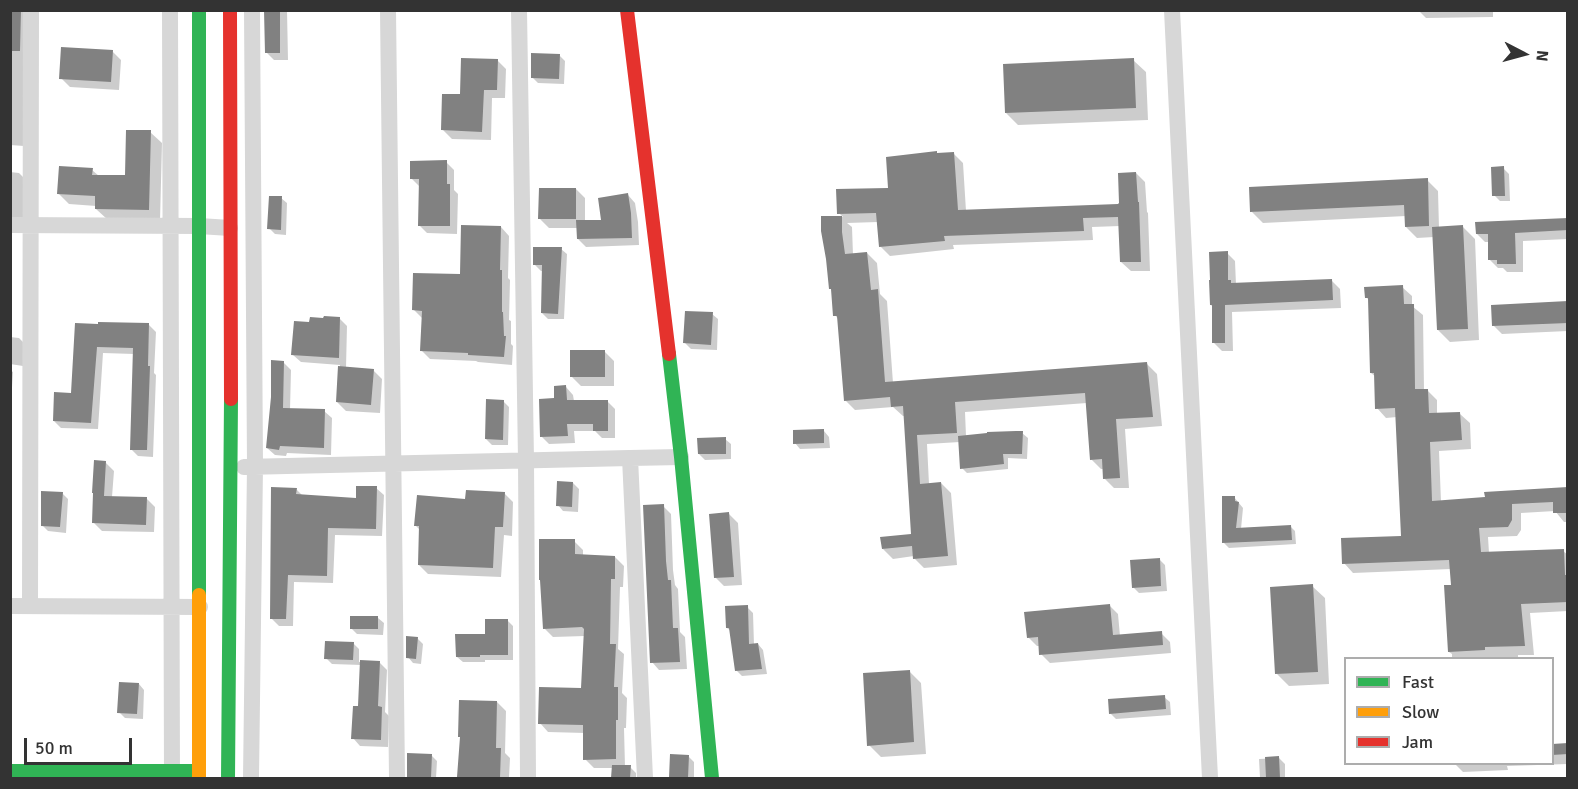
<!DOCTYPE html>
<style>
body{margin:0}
#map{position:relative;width:1578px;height:789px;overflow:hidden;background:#fff;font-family:Signika,sans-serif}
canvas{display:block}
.frame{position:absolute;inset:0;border:12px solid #333;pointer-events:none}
.legend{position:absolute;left:1344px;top:657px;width:210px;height:108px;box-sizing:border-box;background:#fff;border:2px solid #adadad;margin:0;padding:8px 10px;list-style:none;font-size:18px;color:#333}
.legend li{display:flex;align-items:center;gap:12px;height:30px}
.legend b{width:30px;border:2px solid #adadad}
.north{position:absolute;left:1494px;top:24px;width:60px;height:60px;-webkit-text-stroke:4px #fff;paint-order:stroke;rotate:96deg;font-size:16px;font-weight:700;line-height:24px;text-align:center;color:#333}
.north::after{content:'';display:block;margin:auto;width:21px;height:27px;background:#333;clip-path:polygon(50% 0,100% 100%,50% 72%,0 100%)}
.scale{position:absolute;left:24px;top:738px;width:108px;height:27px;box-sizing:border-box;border:3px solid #333;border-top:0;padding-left:8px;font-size:18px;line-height:21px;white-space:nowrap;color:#333;-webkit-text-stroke:4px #fff;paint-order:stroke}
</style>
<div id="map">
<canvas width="1578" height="789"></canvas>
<div class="frame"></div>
<ul class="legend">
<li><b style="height:8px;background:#30b455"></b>Fast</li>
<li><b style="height:8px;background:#ff9f0a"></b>Slow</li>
<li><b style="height:8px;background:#e5322d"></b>Jam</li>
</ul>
<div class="north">N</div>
<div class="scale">50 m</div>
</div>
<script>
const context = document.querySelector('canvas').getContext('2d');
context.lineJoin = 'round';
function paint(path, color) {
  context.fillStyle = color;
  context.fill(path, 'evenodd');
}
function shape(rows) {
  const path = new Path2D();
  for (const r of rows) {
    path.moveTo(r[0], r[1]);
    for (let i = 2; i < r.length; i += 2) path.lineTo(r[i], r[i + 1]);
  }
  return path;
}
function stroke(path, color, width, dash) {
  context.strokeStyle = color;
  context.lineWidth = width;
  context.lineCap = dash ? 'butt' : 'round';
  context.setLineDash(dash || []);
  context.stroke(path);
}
paint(shape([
 [10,10,28,10,24,146,10,145],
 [266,10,287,10,288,60,274,60,266,52],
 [1418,10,1501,10,1493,11,1493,17,1426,18],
 [112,51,121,60,119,90,70,87,61,78],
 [559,55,565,61,564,84,538,83,532,77],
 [497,60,506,69,505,98,492,98,491,140,452,139,443,130,462,96],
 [1133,60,1146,72,1148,120,1018,125,1006,113],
 [150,132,162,143,160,221,108,220,96,209,96,206,69,204,58,193,92,170,99,176,127,177],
 [954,154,963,163,966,211,1118,205,1136,173,1145,182,1147,212,1148,213,1150,271,1131,271,1121,262,1120,226,1092,227,1093,240,953,245,954,249,890,256,880,246,878,222,847,223,852,227,853,255,867,253,877,263,880,294,887,301,893,383,1147,364,1157,374,1162,426,1125,429,1129,488,1114,488,1104,478,1104,469,1101,469,1091,459,1087,403,965,412,966,436,1022,433,1028,438,1027,459,1008,458,1008,469,967,473,962,468,960,442,927,444,929,484,941,483,951,493,957,565,924,568,914,558,914,556,893,559,883,549,912,535,905,416,903,416,893,407,855,410,845,400,838,319,835,315,822,217,843,217,839,213,890,189,938,155],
 [446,162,454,170,454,190,458,194,457,234,427,233,419,225,420,187,412,179],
 [1503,168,1509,174,1510,201,1500,201,1494,195],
 [10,172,19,173,27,181,26,218,10,217],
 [1427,180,1438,191,1439,228,1463,227,1475,239,1479,340,1450,342,1438,330,1434,237,1417,238,1406,227,1406,216,1263,223,1252,212],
 [576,189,585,198,585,222,603,221,628,195,635,203,638,222,639,245,586,247,578,239,578,228,549,228,540,219],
 [281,198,287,203,286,235,275,234,269,228],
 [1568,219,1568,239,1523,241,1523,272,1507,272,1503,268,1498,268,1489,259,1489,242,1485,242,1477,234],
 [501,227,509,236,508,278,510,280,509,320,511,321,511,344,513,346,512,365,478,362,476,361,430,359,422,351,422,318,414,310,462,276],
 [561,249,567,254,564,319,548,319,542,313,544,271,541,271,535,265],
 [1227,253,1235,261,1236,285,1332,281,1340,289,1341,308,1232,312,1233,351,1222,351,1214,343,1213,307,1211,305],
 [1402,287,1412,296,1412,306,1423,315,1424,390,1427,390,1437,400,1437,415,1460,414,1470,423,1471,449,1439,451,1441,502,1568,489,1568,522,1564,522,1555,511,1521,513,1521,530,1517,536,1488,537,1489,553,1563,551,1568,555,1568,611,1530,613,1534,655,1518,655,1518,658,1452,658,1452,654,1449,652,1452,586,1451,569,1353,573,1344,563,1402,537,1397,417,1386,418,1377,408,1376,377,1371,373,1370,301,1366,297],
 [1568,303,1568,331,1502,334,1493,325],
 [712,314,718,319,717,350,691,349,685,343],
 [339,318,347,326,346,368,373,370,382,379,380,413,346,411,337,402,340,365,301,362,293,355,311,324],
 [77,324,149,325,156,332,154,373,156,375,153,457,138,456,131,449,134,354,103,353,98,429,61,428,54,421,72,395],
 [10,337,19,338,25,344,23,366,10,364],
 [605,352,614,361,614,386,581,386,572,377],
 [283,362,291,370,290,410,324,411,332,418,331,455,287,453,286,456,275,455,267,448],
 [10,370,13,372,11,403,10,403],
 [566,387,573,395,574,401,607,401,615,409,615,438,602,438,595,431,574,431,575,443,549,444,541,436,556,400],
 [503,401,509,407,508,445,492,445,486,439],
 [824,431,829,437,830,448,800,449,795,443],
 [725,439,731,444,731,459,705,460,699,454],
 [105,462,114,471,112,497,147,499,155,507,154,532,102,531,93,522],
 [573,483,579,489,578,512,563,511,558,505],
 [376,488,384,495,382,536,335,535,333,583,294,582,293,626,279,626,271,618,296,489,303,496,357,500],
 [62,493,68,499,66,533,48,531,42,525],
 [504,493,513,502,512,536,504,535,501,577,428,574,419,565,420,530,415,525,466,501],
 [1234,497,1243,508,1241,529,1290,526,1295,531,1296,544,1229,548,1224,543],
 [663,506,671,514,673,570,675,585,678,589,680,632,685,637,687,669,659,670,652,662],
 [729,514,738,523,742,585,724,586,715,577],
 [574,541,583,550,583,556,615,557,624,566,623,587,620,587,618,649,624,654,622,693,627,698,626,728,624,728,625,767,630,767,636,773,636,778,613,778,613,768,594,768,585,759,585,733,548,732,540,723,583,690,585,636,553,637,544,628],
 [1159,559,1165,565,1167,591,1139,593,1133,587],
 [1312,586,1325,598,1329,684,1289,686,1277,674],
 [1109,605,1118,614,1120,636,1161,633,1170,642,1171,653,1050,663,1041,654,1040,646,1037,646,1028,637],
 [747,607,753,613,754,645,758,644,763,650,767,674,742,676,736,670,731,631,727,628],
 [378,618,384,623,383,635,357,634,351,628],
 [507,620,513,626,513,660,485,660,485,662,463,662,457,657],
 [417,638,423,644,421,664,413,663,408,657],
 [353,643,359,649,359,662,379,662,387,670,385,712,389,716,388,747,360,746,353,738,359,707,361,665,332,664,326,658],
 [909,671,921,683,926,754,881,757,869,745],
 [139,684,144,690,143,719,125,718,119,712],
 [1164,697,1170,702,1171,715,1116,719,1110,713],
 [497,702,506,711,505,753,510,758,509,778,461,778,459,777],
 [1552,745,1568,745,1568,764,1507,766,1508,770,1463,772,1455,764,1552,764],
 [409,755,432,756,437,761,436,778,409,778],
 [671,756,688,756,694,762,694,778,661,778,670,778],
 [1279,758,1285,764,1285,778,1260,778,1259,759]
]), '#0003');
paint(shape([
 [10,10,21,10,20,51,10,51],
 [264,10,280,10,280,53,265,53],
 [61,47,113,50,111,82,59,79],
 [531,53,560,54,559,79,531,78],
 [461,58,498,59,497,90,484,90,482,132,441,130,442,94,460,94],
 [1134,58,1136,108,1005,113,1003,64],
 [126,130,151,130,149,210,95,209,95,196,57,194,59,166,93,168,92,175,125,175],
 [937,151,937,153,954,152,958,210,1118,204,1119,203,1118,173,1136,172,1138,202,1139,202,1141,262,1120,262,1118,217,1083,218,1084,231,944,236,945,241,879,247,876,213,837,214,836,189,888,188,886,157],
 [447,160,447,184,450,184,450,226,418,226,419,179,410,179,410,161],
 [1504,166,1505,196,1492,196,1491,167],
 [1428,178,1429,226,1405,227,1404,205,1250,212,1249,187],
 [539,188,576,188,576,219,538,219],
 [628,193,631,213,632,238,577,239,576,220,601,220,598,198],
 [269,196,282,196,281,230,267,229],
 [821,216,842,216,842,232,845,254,867,252,871,290,878,289,885,382,1147,362,1153,417,1116,419,1120,478,1103,479,1102,459,1090,460,1085,393,955,402,957,433,917,435,920,484,941,482,948,556,913,559,912,546,882,549,880,537,911,534,903,406,891,407,890,397,844,401,837,316,833,316,831,289,829,289,826,259,821,231],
 [1568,218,1568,230,1515,233,1516,264,1497,264,1497,260,1488,260,1488,234,1476,234,1475,222],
 [461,225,501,226,500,270,502,270,502,312,503,312,504,336,506,336,504,357,468,355,468,353,420,351,422,311,412,310,413,273,460,274],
 [1463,225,1468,329,1437,330,1432,227],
 [533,247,562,247,558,314,541,313,542,265,533,265],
 [1228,251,1228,280,1231,280,1231,283,1332,279,1333,300,1225,305,1225,343,1212,343,1212,305,1210,305,1209,280,1210,280,1209,252],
 [1403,285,1404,304,1414,304,1415,389,1428,389,1429,413,1460,412,1462,440,1430,442,1432,501,1485,497,1484,492,1568,487,1568,513,1553,513,1553,502,1512,504,1512,520,1508,527,1479,528,1481,552,1564,549,1565,575,1568,575,1568,602,1521,604,1525,646,1485,647,1485,650,1448,652,1444,585,1451,585,1449,560,1342,564,1341,538,1401,536,1395,408,1375,409,1374,373,1370,373,1368,298,1365,298,1364,287],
 [1568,301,1568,323,1492,326,1491,305],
 [685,311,713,312,711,345,683,343],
 [324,316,340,317,339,358,291,355,294,321,309,322,310,317,323,318],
 [98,322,149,323,148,366,150,366,147,450,130,450,133,348,97,347,91,423,53,421,54,392,71,393,75,323,98,324],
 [570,350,605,350,605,377,570,377],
 [271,360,284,361,283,408,325,409,324,448,280,446,279,450,266,448,271,397],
 [338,366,374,369,371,405,336,402],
 [566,385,567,400,608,400,608,431,593,431,593,424,567,424,568,436,540,437,539,399,554,398,554,386],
 [486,399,504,400,503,440,485,439],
 [824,429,824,443,793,444,793,430],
 [1016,431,1023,431,1022,454,1003,454,1004,464,960,469,958,436,987,433,987,432],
 [726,437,726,454,698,454,697,438],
 [94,460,106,461,104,496,147,497,146,525,92,523,93,493,92,493],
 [557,481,573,482,572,507,556,506],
 [356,486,377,486,376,529,328,528,327,576,288,575,286,619,270,619,271,487,297,488,296,494,356,498],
 [466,490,505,492,503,527,495,527,493,568,418,565,419,526,414,526,417,495,465,499],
 [41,491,63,492,60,527,41,526],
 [1222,496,1235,496,1235,501,1239,502,1236,528,1291,525,1292,540,1222,543],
 [664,504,666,561,668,580,671,580,673,628,678,628,680,662,650,663,643,505],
 [729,512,734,577,714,578,709,514],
 [539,539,575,539,575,554,615,556,615,579,611,579,610,644,616,644,614,687,618,687,618,720,616,720,616,759,583,760,583,725,538,724,539,687,581,688,584,629,582,627,543,629,540,580,539,580],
 [1160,558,1161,586,1132,588,1130,560],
 [1313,584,1318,672,1275,674,1270,587],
 [1110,604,1113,635,1162,631,1163,645,1039,655,1038,637,1027,638,1024,612],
 [748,605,749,644,758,643,762,669,735,671,729,628,726,628,725,606],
 [350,616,378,616,378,629,350,629],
 [485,619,508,619,508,655,480,655,480,657,456,657,455,634,485,634],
 [406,636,418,637,416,659,406,658],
 [325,641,354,642,353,660,324,659],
 [360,660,380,661,378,706,382,707,381,740,351,739,353,706,358,706],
 [910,670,914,742,867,746,863,673],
 [119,682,139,683,137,714,117,713],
 [1165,695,1166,709,1109,714,1108,699],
 [459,700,497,701,496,748,501,748,500,778,457,777,460,737,458,737],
 [1568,743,1568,754,1552,755,1552,744],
 [407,753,432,754,431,778,407,778],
 [670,754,689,755,688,778,669,778],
 [1279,756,1280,778,1266,778,1265,757],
 [612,765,631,765,630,778,611,778]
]), '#818181');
stroke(shape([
 [170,10,172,778],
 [388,10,397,778],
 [519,10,526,460,528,778],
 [1172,10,1210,778],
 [10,225,199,226,230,228],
 [630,458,681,457],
 [244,467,630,458,645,778],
 [10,606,200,607],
 [30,606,31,10],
 [251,778,255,466,252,10]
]), '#d7d7d7', 16);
stroke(shape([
 [199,10,199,595],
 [669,354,681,457,712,778],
 [10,771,199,771],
 [228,778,231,399]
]), '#30b455', 14);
stroke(shape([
 [199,595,199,778]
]), '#ff9f0a', 14);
stroke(shape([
 [230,10,231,399],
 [627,10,669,354]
]), '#e5322d', 14);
</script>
